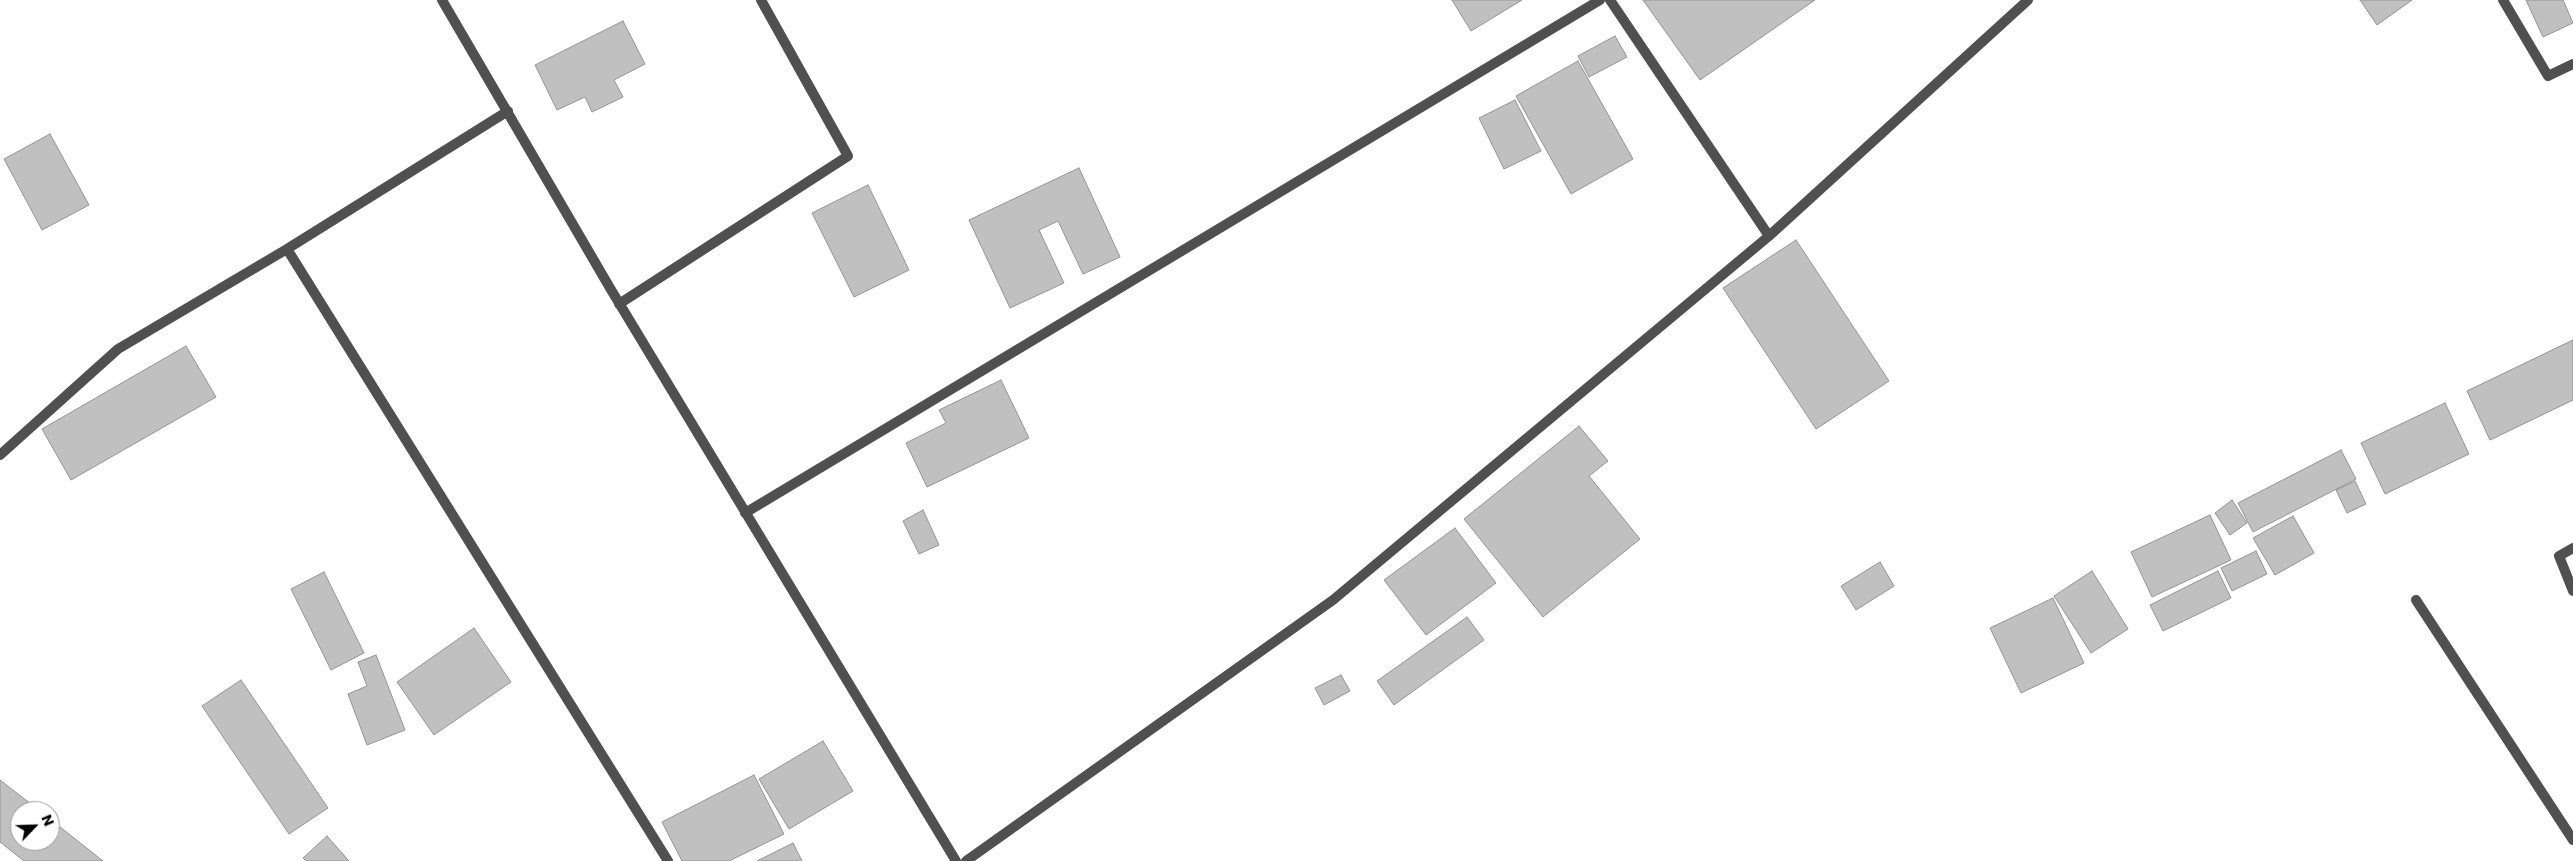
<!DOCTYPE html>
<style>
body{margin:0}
#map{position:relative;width:2573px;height:861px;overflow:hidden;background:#fff;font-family:Poppins,sans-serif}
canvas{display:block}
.north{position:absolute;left:10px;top:801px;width:50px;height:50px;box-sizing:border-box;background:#fff;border:1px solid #999;border-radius:50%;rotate:66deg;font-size:14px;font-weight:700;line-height:20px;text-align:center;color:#000}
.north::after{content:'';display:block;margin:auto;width:18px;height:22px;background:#000;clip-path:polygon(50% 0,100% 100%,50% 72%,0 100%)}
</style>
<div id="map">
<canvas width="2573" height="861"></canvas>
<div class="north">N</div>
</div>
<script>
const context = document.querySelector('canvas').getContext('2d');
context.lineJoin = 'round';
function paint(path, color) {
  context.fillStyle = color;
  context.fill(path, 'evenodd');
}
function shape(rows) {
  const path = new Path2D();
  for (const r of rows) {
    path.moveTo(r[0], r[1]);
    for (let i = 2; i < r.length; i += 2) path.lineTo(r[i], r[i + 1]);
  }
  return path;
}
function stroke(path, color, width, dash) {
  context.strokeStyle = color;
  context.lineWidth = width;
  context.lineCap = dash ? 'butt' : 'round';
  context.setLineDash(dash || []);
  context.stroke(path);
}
const building = shape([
 [1452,0,1522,0,1471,31,1452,0],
 [1643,0,1815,0,1700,80,1643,0],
 [2360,0,2412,0,2377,25,2360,0],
 [2526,0,2563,0,2573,23,2543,37,2526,0],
 [623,21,645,64,614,80,623,97,592,112,585,97,557,110,535,65,623,21],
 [1615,36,1627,57,1589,77,1578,56,1615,36],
 [1578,61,1633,159,1571,194,1516,96,1578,61],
 [1515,100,1541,151,1504,169,1479,118,1515,100],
 [50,134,89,205,42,230,4,159,50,134],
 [1079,168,1120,257,1083,274,1058,221,1039,230,1064,283,1010,308,969,220,1079,168],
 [868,185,909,270,854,297,812,213,868,185],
 [1796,240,1889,381,1816,429,1723,288,1796,240],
 [2573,340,2573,400,2490,440,2467,391,2573,340],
 [186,346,216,397,71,480,42,429,186,346],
 [1001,380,1029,438,927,487,906,443,946,423,939,410,1001,380],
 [2445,403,2469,454,2385,494,2361,443,2445,403],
 [1579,426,1608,461,1589,476,1640,539,1543,617,1464,519,1579,426],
 [2341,450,2356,479,2253,532,2238,503,2341,450],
 [2355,481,2366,504,2347,513,2336,490,2355,481],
 [2232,500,2247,523,2230,535,2215,513,2232,500],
 [923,510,939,545,919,554,903,521,923,510],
 [2210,515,2231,560,2152,597,2131,552,2210,515],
 [2293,516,2314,553,2275,575,2253,538,2293,516],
 [1455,528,1496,583,1426,635,1384,580,1455,528],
 [2256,551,2267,574,2232,591,2221,568,2256,551],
 [1880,562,1894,586,1856,610,1841,586,1880,562],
 [2092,571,2128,629,2091,653,2054,596,2092,571],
 [2218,571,2231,598,2163,631,2150,605,2218,571],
 [324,572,364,653,331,670,291,589,324,572],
 [2053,598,2084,663,2021,693,1990,628,2053,598],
 [1467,617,1484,640,1394,705,1377,681,1467,617],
 [474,628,511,682,434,735,397,682,474,628],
 [376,655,405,730,367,745,348,694,367,686,358,662,376,655],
 [1341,675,1350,691,1324,705,1315,688,1341,675],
 [241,680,328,808,289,834,202,706,241,680],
 [823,741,853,791,789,829,759,779,823,741],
 [754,775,784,834,729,861,682,861,662,822,754,775],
 [0,780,40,811,20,811,20,841,50,841,50,819,103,861,24,861,0,842,0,780],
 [327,836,349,861,306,861,303,858,327,836],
 [793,843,802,861,757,861,793,843]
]);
paint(building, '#c0c0c0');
stroke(building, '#949494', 1);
stroke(shape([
 [442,0,610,288,956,861],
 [2503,0,2548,76,2573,64],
 [1769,236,2028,0],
 [287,249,668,861],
 [619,304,848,156,761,0],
 [0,455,118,349,287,249,508,111],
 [745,513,1600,0],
 [2573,548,2559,556,2573,591],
 [2416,600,2573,840],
 [966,861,1333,600,1769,236,1610,0]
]), '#505050', 10);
</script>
